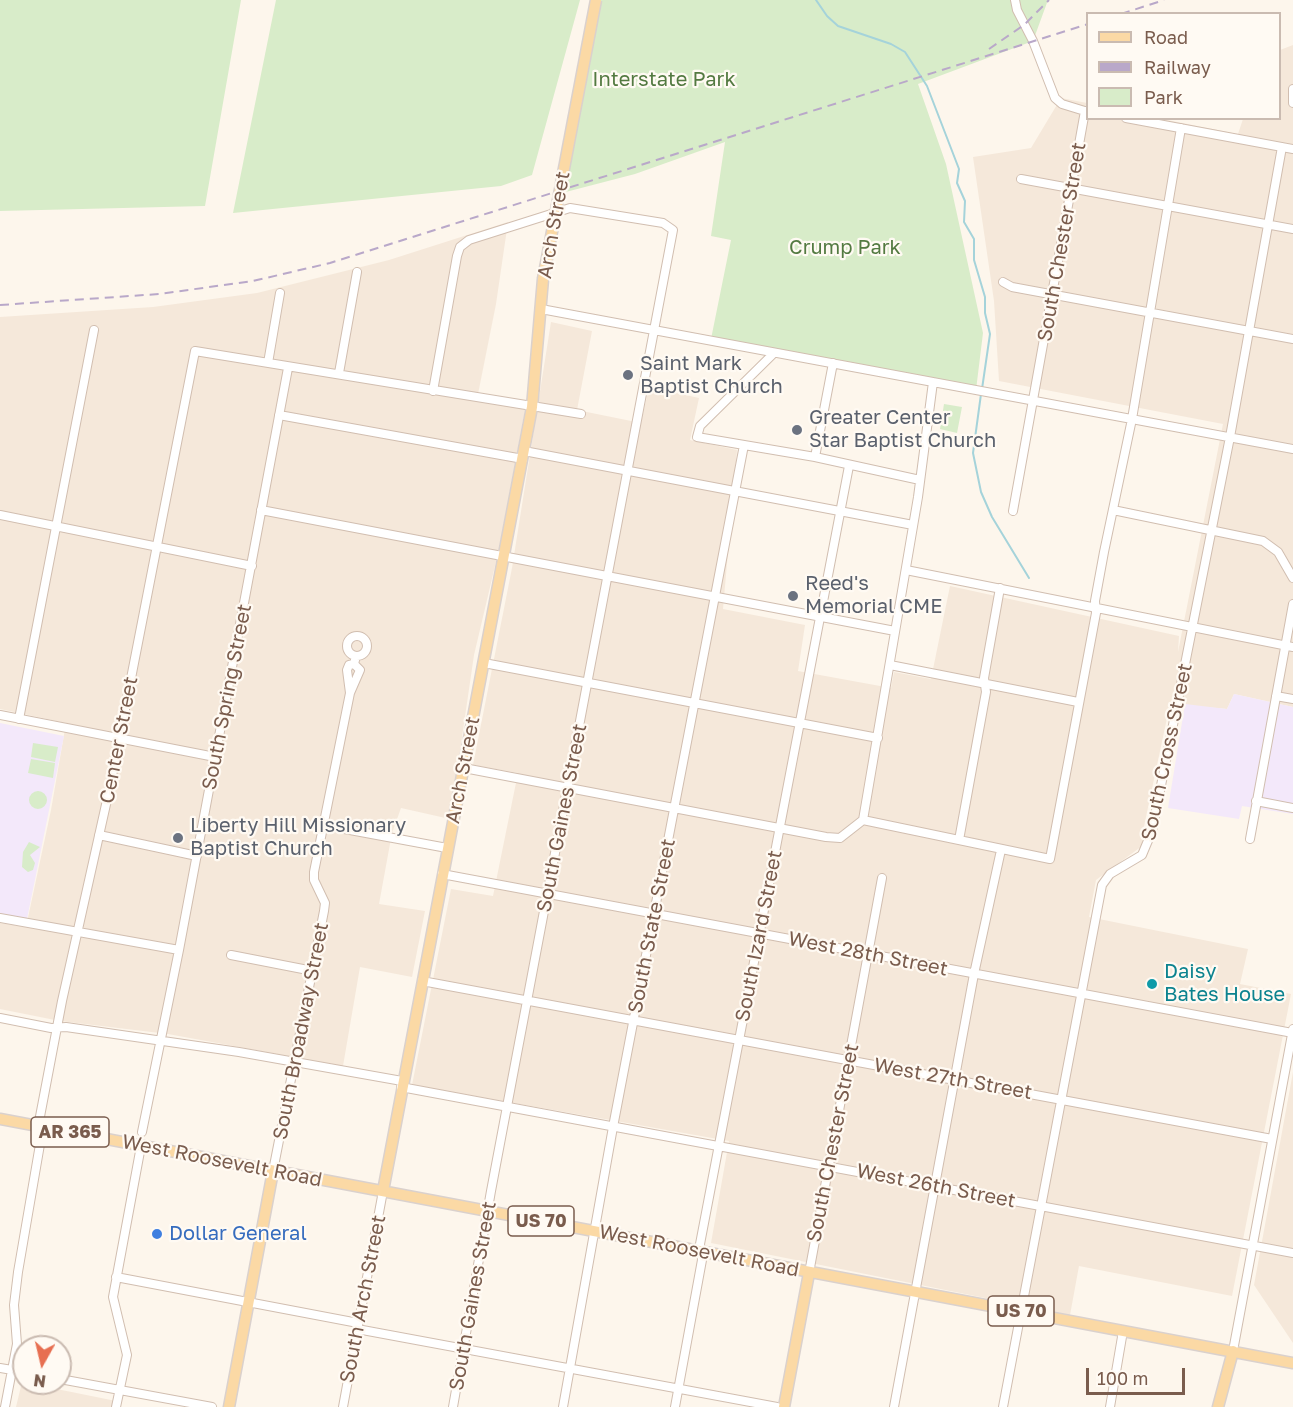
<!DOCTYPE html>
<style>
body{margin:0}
#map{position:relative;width:1293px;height:1407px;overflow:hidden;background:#fdf6ec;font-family:"Golos Text",sans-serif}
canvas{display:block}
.legend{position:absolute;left:1086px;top:12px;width:195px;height:108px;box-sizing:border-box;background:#fffaf3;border:2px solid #cabbb1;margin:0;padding:8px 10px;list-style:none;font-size:18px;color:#7a5c4d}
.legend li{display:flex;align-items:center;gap:12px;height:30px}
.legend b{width:30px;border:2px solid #cabbb1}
.north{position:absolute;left:12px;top:1335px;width:60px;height:60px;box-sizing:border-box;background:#fffaf3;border:2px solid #cabbb1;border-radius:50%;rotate:188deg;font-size:16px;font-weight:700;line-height:24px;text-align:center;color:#7a5c4d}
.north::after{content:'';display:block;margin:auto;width:21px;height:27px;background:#e76f51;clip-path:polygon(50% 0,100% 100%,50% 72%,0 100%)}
.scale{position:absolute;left:1086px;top:1368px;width:99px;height:27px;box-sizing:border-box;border:3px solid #7a5c4d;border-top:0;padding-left:8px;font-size:18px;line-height:21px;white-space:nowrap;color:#7a5c4d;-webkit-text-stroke:4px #fffaf3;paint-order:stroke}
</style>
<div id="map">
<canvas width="1293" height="1407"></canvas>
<ul class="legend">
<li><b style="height:8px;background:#fbd9a5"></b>Road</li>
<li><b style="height:8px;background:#b9a8c9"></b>Railway</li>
<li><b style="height:16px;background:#d8ecc9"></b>Park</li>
</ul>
<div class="north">N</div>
<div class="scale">100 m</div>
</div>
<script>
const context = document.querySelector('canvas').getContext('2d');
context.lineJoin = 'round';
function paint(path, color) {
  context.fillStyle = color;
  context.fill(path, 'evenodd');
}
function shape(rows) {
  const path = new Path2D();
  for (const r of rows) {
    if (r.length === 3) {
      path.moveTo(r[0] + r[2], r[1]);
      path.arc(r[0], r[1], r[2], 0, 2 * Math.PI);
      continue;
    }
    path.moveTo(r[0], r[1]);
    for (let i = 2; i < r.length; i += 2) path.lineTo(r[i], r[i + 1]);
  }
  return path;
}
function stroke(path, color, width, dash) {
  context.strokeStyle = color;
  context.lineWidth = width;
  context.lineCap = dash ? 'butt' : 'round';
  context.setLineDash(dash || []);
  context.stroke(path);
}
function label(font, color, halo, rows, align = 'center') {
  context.font = font + ' "Golos Text",sans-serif';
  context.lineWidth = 4.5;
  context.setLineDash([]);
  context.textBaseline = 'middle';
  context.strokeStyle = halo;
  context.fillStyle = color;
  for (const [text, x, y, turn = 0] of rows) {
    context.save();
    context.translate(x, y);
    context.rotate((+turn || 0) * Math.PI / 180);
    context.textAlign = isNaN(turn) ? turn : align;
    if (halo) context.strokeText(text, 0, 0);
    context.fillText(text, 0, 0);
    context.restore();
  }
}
paint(shape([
 [1293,45,1293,707,1234,694,1227,709,1170,704,1143,831,1142,846,1096,880,1089,917,1248,949,1240,984,1291,994,1232,1296,1079,1266,1070,1315,711,1243,729,1141,412,1085,451,889,493,896,518,773,473,765,512,568,551,322,592,331,577,410,641,423,649,387,699,398,690,440,737,450,723,609,805,625,798,671,891,688,894,672,931,679,950,586,1179,636,1178,652,1223,424,999,381,994,301,973,157,1031,148,1061,98,1087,103,1088,118,1162,119,1238,134,1243,119,1280,118,1280,50],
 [508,222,496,304,478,394,525,410,499,549,474,655,450,819,401,808,392,833,379,904,425,911,412,977,360,967,343,1066,168,1034,60,1021,0,1009,0,923,26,927,51,810,66,723,0,709,0,317,153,307,257,293,389,260],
 [1293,1072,1293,1343,1254,1285],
 [22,1382,116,1401,114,1407,16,1407]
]), '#f5e8da');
paint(shape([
 [1234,694,1293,707,1293,814,1242,806,1239,819,1168,808,1185,704,1227,709],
 [0,723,64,736,27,919,0,914]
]), '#f3e8fa');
paint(shape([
 [0,0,241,0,205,206,0,211],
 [276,0,580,0,532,175,501,186,233,213],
 [596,0,1048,0,1033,41,918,84,946,164,983,333,976,390,711,339,731,240,711,236,725,142,635,174,558,194],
 [944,404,962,407,957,433,940,429],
 [33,743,58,747,55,762,31,757],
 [31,759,55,763,53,778,28,773],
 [38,800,9],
 [29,842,40,847,30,855,35,863,33,870,28,872,22,867,23,852]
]), '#d8ecc9');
stroke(shape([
 [816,0,827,16,838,26,891,44,905,52,927,86,959,169,957,183,965,201,964,222,974,239,974,260,985,297,985,313,990,334,982,389],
 [981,394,973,453,981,492,992,517,1029,578]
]), '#a5d3da', 2);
const minor = shape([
 [1015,0,1017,10,1033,41,1055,98,1062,104,1088,112],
 [1293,89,1293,103],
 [1126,118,1293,149],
 [1021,179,1293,229],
 [1003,282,1012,287,1293,339],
 [541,309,1293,449],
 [774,353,700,426,697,437,815,457,920,480],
 [268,363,280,293],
 [339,373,357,272],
 [433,391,457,256,460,247,469,240,570,208,663,223,673,230,491,1191,453,1407],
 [279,415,523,459],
 [524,451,913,525],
 [815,457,833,363],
 [261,510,895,631],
 [1113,510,1263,541,1278,552,1293,578],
 [1013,511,1085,111],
 [0,515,252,566],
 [906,570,1293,647],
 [357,646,10],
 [484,663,878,738],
 [354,664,349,665,347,670,350,693,360,670,354,664,356,656],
 [890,665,1078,702],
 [1276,696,1293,699],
 [0,715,215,757],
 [19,719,94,330],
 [464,768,826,837,840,838,863,820,1050,859,1096,613,1095,601,1104,552,1132,419,1181,128],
 [1256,801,1293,808],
 [863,820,918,497,933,382],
 [323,825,447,848],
 [99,835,197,856],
 [1250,839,1293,604],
 [959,840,986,692,984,678,1000,588],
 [442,874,1293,1033],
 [0,918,179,950],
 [231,955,313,971],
 [422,981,1272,1139],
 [0,1018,51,1028,66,1027,239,1052,402,1081],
 [401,1087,1293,1253],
 [38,1127,62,1001,109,791,195,351,581,414],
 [142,1132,179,950,288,368],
 [273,1171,324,911,325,903,314,880,314,872,350,693],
 [809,1273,882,878],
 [116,1277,358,1323],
 [357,1329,777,1407],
 [1233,1351,1293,1029],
 [0,1368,24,1372],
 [60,1379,212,1407],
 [5,1407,17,1344,14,1305,18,1272,43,1127],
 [116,1407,127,1355,113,1297,141,1146],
 [343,1407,383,1191],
 [563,1407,613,1127,744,445],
 [675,1407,702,1260,700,1244,849,466],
 [894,1407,974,974,1001,850],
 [1003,1407,1102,885,1110,874,1142,855,1152,831,1230,437,1282,147],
 [1110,1407,1123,1331]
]);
const major = shape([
 [0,1119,1293,1363],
 [383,1191,532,407,543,279],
 [229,1407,273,1171],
 [784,1407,809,1273],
 [1218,1407,1233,1351]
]);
stroke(minor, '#d1beb0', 10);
stroke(major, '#dad1cd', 13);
stroke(minor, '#fff', 8);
stroke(major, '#fbd9a5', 10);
stroke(shape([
 [1121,14,1164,0],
 [989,49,1024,25,1049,0],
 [0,305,159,294,253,281,330,263,1088,24]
]), '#b9a8c9', 2, [9, 6]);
const majorBridge = shape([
 [543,279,596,0]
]);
stroke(majorBridge, '#dad1cd', 13, []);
stroke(majorBridge, '#fbd9a5', 10);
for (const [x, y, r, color] of [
 [628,375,6,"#6b7280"],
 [797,430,6,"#6b7280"],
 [793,596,6,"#6b7280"],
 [178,838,6,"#6b7280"],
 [1152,984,6,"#0f9aa8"],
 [157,1234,6,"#3f7fe0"]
]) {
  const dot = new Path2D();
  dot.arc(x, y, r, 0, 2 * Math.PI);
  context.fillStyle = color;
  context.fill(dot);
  stroke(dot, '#fffaf3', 2);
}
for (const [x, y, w] of [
 [70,1132,78],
 [541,1221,66],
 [1021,1311,66]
]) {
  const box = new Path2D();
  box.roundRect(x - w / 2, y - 15, w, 30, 4.5);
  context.fillStyle = '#fffaf3';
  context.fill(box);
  stroke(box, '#7a5c4d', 1.5);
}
label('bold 18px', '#7a5c4d', null, [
 ["AR 365",70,1132],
 ["US 70",541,1221],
 ["US 70",1021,1311]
]);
label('20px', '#537a41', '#fffaf3', [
 ["Interstate Park",664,80],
 ["Crump Park",845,248]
]);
label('20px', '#7a5c4d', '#fffaf3', [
 ["Arch Street",554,225,-80],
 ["South Chester Street",1062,242,-80],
 ["South Spring Street",227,697,-79],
 ["Center Street",119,740,-79],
 ["South Cross Street",1167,752,-78],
 ["Arch Street",463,770,-79],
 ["South Gaines Street",562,818,-79],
 ["South State Street",652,926,-79],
 ["South Izard Street",759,936,-79],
 ["West 28th Street",868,954,11],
 ["South Broadway Street",301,1031,-79],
 ["West 27th Street",953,1079,10],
 ["South Chester Street",833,1143,-79],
 ["West Roosevelt Road",222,1161,11],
 ["West 26th Street",936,1186,11],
 ["West Roosevelt Road",699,1251,11],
 ["South Gaines Street",473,1296,-80],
 ["South Arch Street",363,1299,-79]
]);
label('20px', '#5b616d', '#fffaf3', [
 ["Saint Mark",640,364],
 ["Baptist Church",640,387],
 ["Greater Center",809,418],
 ["Star Baptist Church",809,441],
 ["Reed's",805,584],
 ["Memorial CME",805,607],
 ["Liberty Hill Missionary",190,826],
 ["Baptist Church",190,849]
], 'left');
label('20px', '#0d838f', '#fffaf3', [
 ["Daisy",1164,972],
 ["Bates House",1164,995]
], 'left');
label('20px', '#366cbe', '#fffaf3', [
 ["Dollar General",169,1234]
], 'left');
</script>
